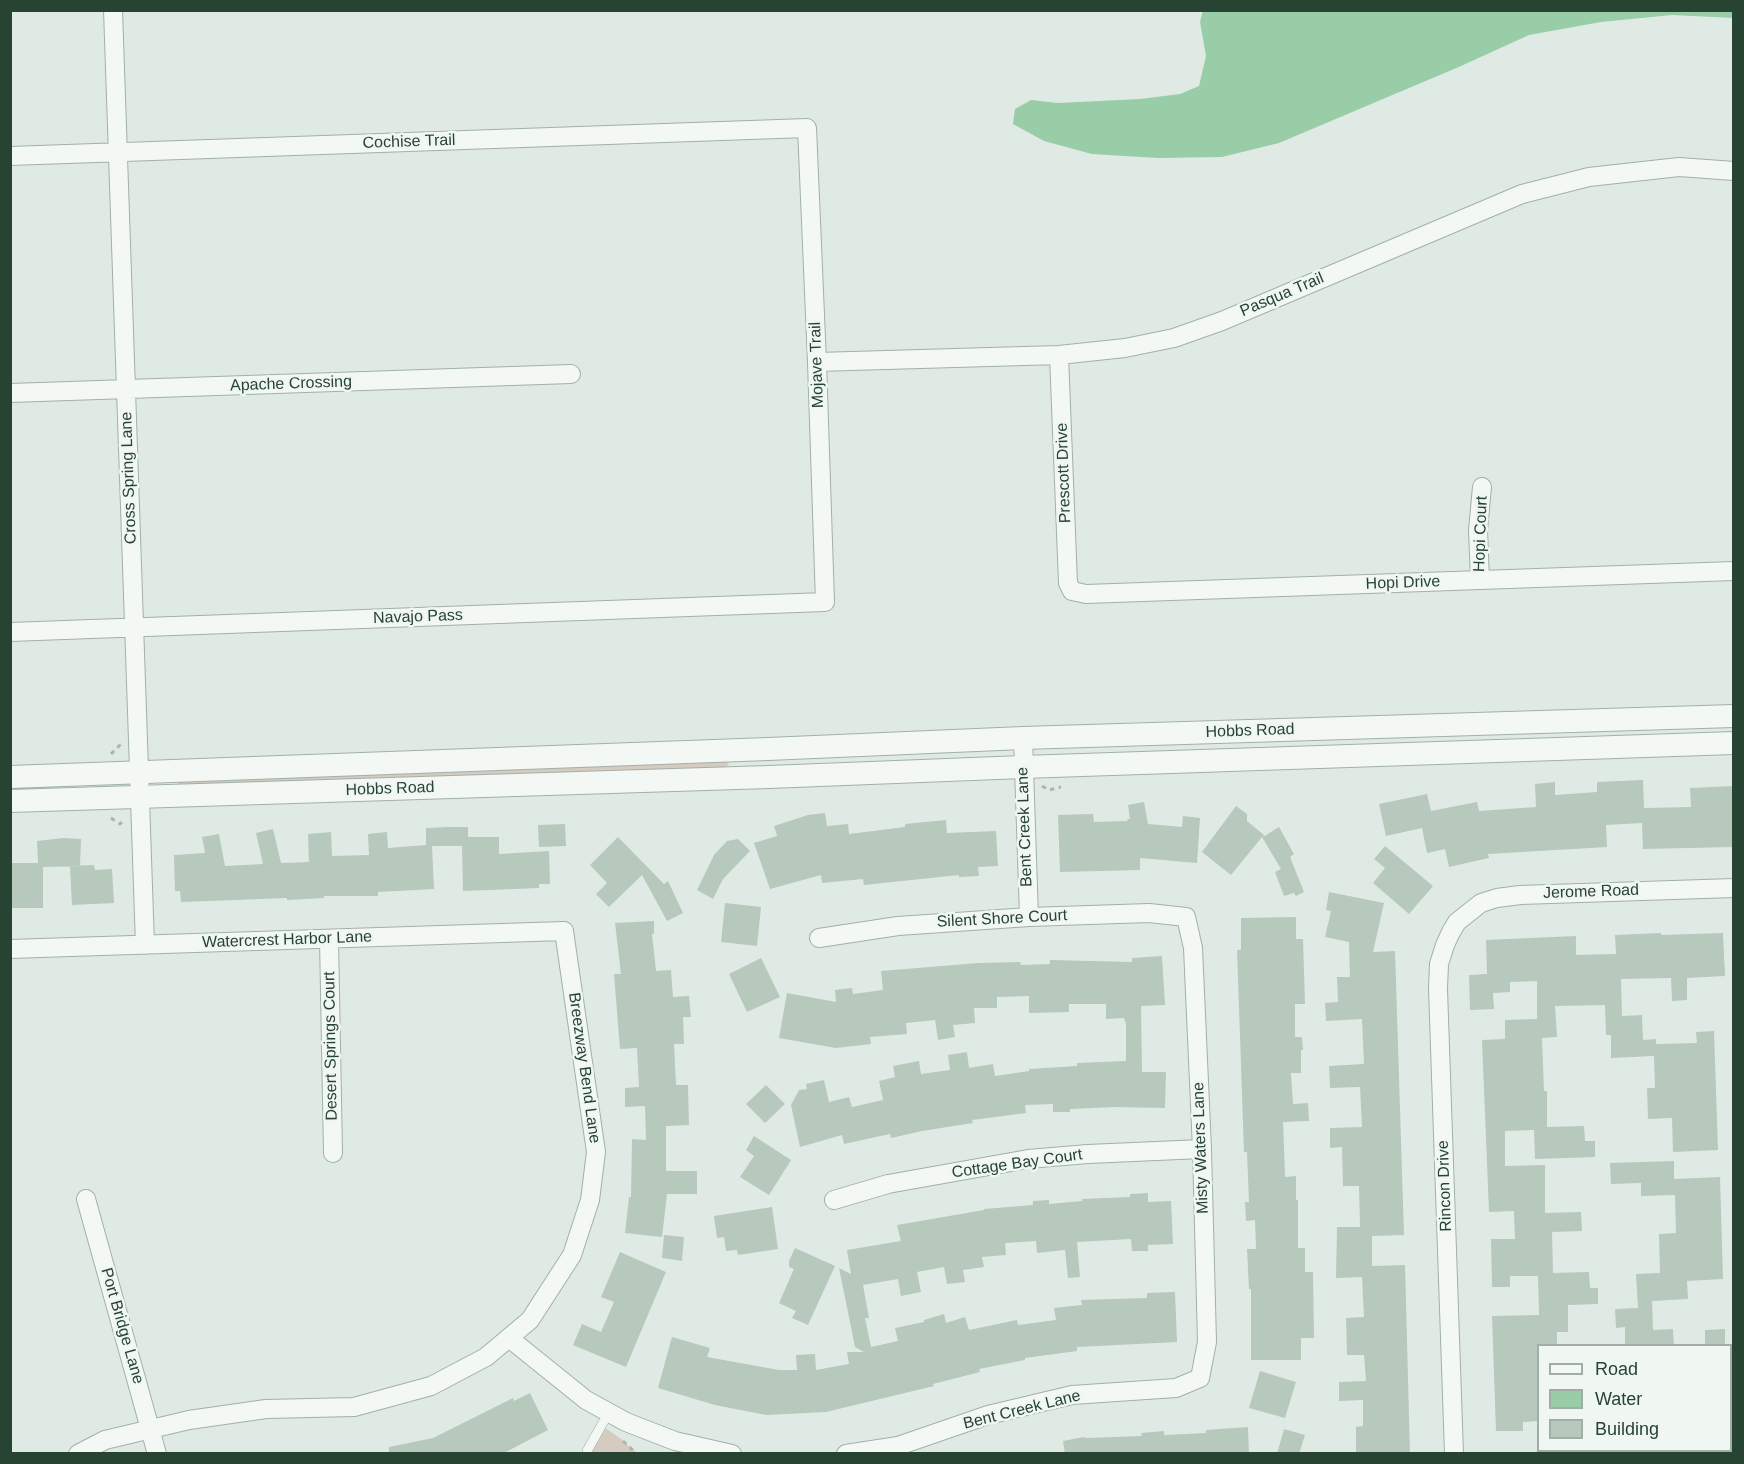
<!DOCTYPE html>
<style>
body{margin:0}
#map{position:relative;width:1744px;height:1464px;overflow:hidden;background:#e0eae4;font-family:Arial,sans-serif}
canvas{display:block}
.frame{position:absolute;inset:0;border:12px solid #274332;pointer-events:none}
.legend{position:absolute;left:1537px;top:1344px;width:195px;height:108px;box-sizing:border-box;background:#f0f7f3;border:2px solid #a0afa6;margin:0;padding:8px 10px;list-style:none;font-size:18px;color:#274332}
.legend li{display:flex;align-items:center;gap:12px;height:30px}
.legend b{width:30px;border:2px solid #a0afa6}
</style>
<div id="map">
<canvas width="1744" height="1464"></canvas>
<div class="frame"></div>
<ul class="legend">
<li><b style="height:8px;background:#f3f8f5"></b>Road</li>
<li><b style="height:16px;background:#98cda7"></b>Water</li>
<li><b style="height:16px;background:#b7c8bd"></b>Building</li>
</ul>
</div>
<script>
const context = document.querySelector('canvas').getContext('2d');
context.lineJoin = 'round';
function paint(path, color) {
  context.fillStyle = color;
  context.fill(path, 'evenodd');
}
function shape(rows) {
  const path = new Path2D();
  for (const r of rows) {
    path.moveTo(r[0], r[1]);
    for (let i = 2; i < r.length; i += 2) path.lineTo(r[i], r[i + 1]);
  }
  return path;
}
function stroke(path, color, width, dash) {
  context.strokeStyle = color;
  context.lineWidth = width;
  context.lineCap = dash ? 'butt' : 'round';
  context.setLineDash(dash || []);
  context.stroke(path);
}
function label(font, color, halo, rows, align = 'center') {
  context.font = font + ' Arial,sans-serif';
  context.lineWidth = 5;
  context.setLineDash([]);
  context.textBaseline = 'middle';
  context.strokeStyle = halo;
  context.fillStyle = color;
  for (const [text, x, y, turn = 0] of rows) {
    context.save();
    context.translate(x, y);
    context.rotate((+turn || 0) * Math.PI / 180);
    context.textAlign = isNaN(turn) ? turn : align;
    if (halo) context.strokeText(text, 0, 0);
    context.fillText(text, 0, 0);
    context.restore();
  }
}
paint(shape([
 [727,762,729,765,725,767,709,770,180,785,178,784,178,782],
 [601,1425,621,1439,637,1453,585,1454]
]), '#d5cbc1');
paint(shape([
 [1203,10,1733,10,1734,18,1672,15,1601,22,1529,35,1461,66,1279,143,1222,157,1158,158,1092,154,1044,141,1013,124,1015,109,1031,100,1058,103,1140,99,1180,94,1199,86,1206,56,1200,22]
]), '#98cda7');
paint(shape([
 [1643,780,1644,808,1691,807,1690,788,1734,786,1734,847,1643,849,1642,823,1606,825,1607,847,1488,854,1489,858,1449,867,1445,849,1427,853,1422,828,1386,836,1379,804,1427,794,1431,811,1477,802,1479,811,1536,807,1535,784,1555,782,1555,795,1597,792,1597,782],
 [1144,802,1148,824,1182,827,1183,816,1200,818,1197,863,1140,858,1140,870,1060,872,1058,815,1093,814,1094,822,1128,821,1127,819,1130,819,1128,805],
 [1236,806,1247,814,1247,821,1264,835,1263,837,1279,827,1294,854,1290,857,1304,892,1296,896,1294,893,1284,896,1275,872,1281,869,1262,837,1231,875,1202,852],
 [825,813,827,826,848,824,849,834,905,827,905,824,946,820,947,833,996,831,998,866,978,867,979,876,959,877,959,875,864,885,863,879,822,883,821,875,770,889,754,843,777,836,774,826,808,815],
 [565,824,566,846,539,847,538,825],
 [448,827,468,827,468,837,499,837,499,854,549,851,550,884,539,884,539,888,463,891,462,846,432,846,434,889,378,892,378,896,324,896,324,898,287,900,287,898,181,902,180,891,175,891,174,855,205,853,202,837,219,834,225,866,263,864,256,833,273,829,281,863,309,862,308,834,331,832,332,856,369,855,368,834,387,832,388,848,426,845,426,828],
 [618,837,664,884,668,881,683,913,667,921,642,875,609,907,596,894,607,883,590,865],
 [63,838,81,839,80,866,43,867,43,908,10,908,10,863,38,863,37,841],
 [738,839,750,851,723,879,713,899,697,890,714,855,727,841],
 [1385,846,1433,886,1409,914,1373,883,1385,868,1374,859],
 [94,865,95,870,112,869,114,903,72,905,70,866],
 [1329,892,1384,903,1373,952,1395,951,1404,1235,1372,1236,1372,1266,1405,1265,1410,1454,1356,1454,1356,1427,1363,1426,1363,1400,1339,1401,1339,1382,1366,1381,1364,1355,1347,1355,1346,1318,1364,1317,1362,1277,1336,1278,1337,1227,1360,1227,1359,1186,1343,1186,1342,1147,1330,1148,1330,1128,1362,1127,1360,1087,1330,1088,1329,1066,1364,1064,1362,1019,1326,1021,1325,1003,1338,1002,1337,977,1350,977,1349,942,1325,937,1331,911,1326,910],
 [725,903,761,907,757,946,721,942],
 [1296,917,1296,939,1303,939,1305,1004,1295,1004,1295,1037,1302,1037,1303,1050,1301,1050,1301,1073,1291,1073,1293,1104,1308,1103,1309,1121,1283,1122,1285,1177,1296,1176,1296,1200,1298,1200,1298,1248,1305,1248,1305,1272,1313,1272,1314,1338,1301,1338,1301,1360,1251,1360,1251,1289,1249,1289,1247,1249,1256,1249,1255,1220,1246,1221,1245,1202,1249,1202,1247,1152,1244,1152,1237,950,1241,950,1241,918],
 [654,921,654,934,652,934,656,971,671,970,673,997,689,996,691,1017,683,1017,684,1044,674,1044,676,1085,688,1085,689,1125,666,1126,666,1171,697,1171,697,1194,667,1194,662,1237,625,1233,629,1197,631,1197,632,1139,646,1140,645,1106,625,1107,625,1088,639,1087,637,1048,620,1049,614,974,621,974,615,923],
 [1661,933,1661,935,1723,933,1725,976,1687,978,1687,1000,1672,1001,1671,978,1621,979,1622,1016,1642,1015,1643,1040,1656,1039,1656,1044,1697,1043,1696,1032,1714,1031,1718,1150,1673,1152,1672,1118,1648,1119,1647,1088,1655,1088,1654,1056,1611,1058,1611,1035,1606,1035,1605,1005,1555,1006,1557,1037,1542,1038,1544,1091,1547,1091,1547,1127,1584,1126,1585,1141,1595,1141,1595,1157,1535,1159,1534,1130,1505,1131,1505,1166,1545,1165,1545,1213,1581,1212,1582,1231,1552,1232,1553,1273,1589,1272,1590,1288,1598,1288,1598,1304,1568,1305,1568,1332,1557,1332,1557,1346,1539,1346,1539,1421,1523,1422,1523,1431,1496,1431,1492,1316,1539,1315,1538,1276,1510,1276,1510,1287,1492,1287,1491,1239,1515,1239,1514,1211,1489,1212,1482,1040,1505,1039,1505,1020,1537,1019,1537,981,1510,982,1510,992,1493,993,1494,1009,1470,1010,1469,975,1487,974,1486,940,1576,936,1576,955,1616,954,1615,935],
 [1162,956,1165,1005,1141,1006,1142,1072,1166,1072,1165,1108,1115,1107,1070,1109,1070,1112,1053,1112,1053,1104,1025,1105,1026,1113,972,1120,973,1123,922,1131,891,1138,890,1134,844,1144,842,1135,800,1147,791,1105,799,1090,807,1089,806,1084,824,1080,829,1102,849,1097,852,1107,883,1100,879,1081,895,1077,893,1066,919,1061,921,1074,950,1070,948,1055,967,1052,969,1068,993,1064,995,1076,1029,1071,1029,1069,1077,1066,1077,1063,1126,1061,1126,1024,1124,1018,1106,1019,1106,1004,1069,1004,1069,1012,1029,1013,1029,996,997,997,997,1008,974,1008,975,1023,953,1025,955,1037,938,1040,935,1020,906,1023,907,1034,870,1037,871,1044,836,1048,779,1038,787,993,836,1002,835,990,852,988,853,994,883,990,881,971,978,963,1020,962,1021,965,1050,964,1050,960,1132,962,1132,958],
 [761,958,780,997,747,1012,729,974],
 [766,1085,785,1104,765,1123,746,1104],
 [754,1136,791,1160,769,1195,740,1177,754,1156,746,1150],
 [1674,1161,1674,1179,1720,1177,1723,1279,1687,1281,1688,1299,1652,1301,1653,1330,1673,1329,1674,1346,1625,1346,1625,1327,1616,1328,1615,1309,1638,1308,1636,1274,1660,1273,1659,1234,1676,1233,1675,1195,1641,1196,1641,1183,1611,1184,1610,1163],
 [1148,1193,1148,1202,1171,1201,1173,1244,1148,1245,1148,1251,1132,1251,1131,1239,1077,1242,1080,1277,1068,1278,1065,1250,1037,1253,1036,1241,1005,1243,1006,1255,982,1257,984,1267,963,1270,965,1282,947,1284,944,1267,917,1272,921,1292,901,1296,898,1279,863,1285,869,1318,865,1318,871,1347,898,1341,895,1328,924,1322,924,1320,944,1314,946,1323,965,1317,969,1330,1017,1320,1018,1325,1056,1320,1054,1308,1082,1305,1081,1300,1147,1298,1147,1293,1175,1292,1177,1342,1077,1347,1077,1351,1025,1358,1025,1360,979,1369,980,1372,933,1384,934,1386,826,1412,766,1415,715,1405,658,1388,672,1337,710,1348,707,1357,779,1370,797,1370,796,1355,815,1354,816,1370,849,1364,847,1352,864,1352,855,1347,839,1268,851,1274,847,1250,901,1241,897,1225,984,1210,984,1209,1033,1205,1033,1201,1049,1200,1049,1204,1082,1201,1082,1199,1130,1197,1130,1194],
 [772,1207,778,1249,738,1255,737,1250,726,1251,724,1237,717,1238,714,1216],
 [664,1235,684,1237,682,1261,662,1258],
 [795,1248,835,1266,808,1325,792,1318,796,1311,779,1303,794,1269,789,1267,789,1261],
 [620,1252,666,1272,626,1367,573,1345,582,1324,601,1332,614,1302,601,1297],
 [1725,1329,1725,1346,1705,1346,1705,1330],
 [1260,1371,1296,1382,1285,1418,1249,1408],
 [530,1393,548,1430,502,1454,389,1454,389,1447,433,1438,513,1398,514,1401],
 [1248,1427,1249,1454,1065,1454,1063,1441,1084,1437,1085,1438,1142,1436,1141,1433,1164,1431,1164,1435,1206,1433,1206,1430],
 [1284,1429,1305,1435,1299,1454,1277,1454]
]), '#b7c8bd');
const service = shape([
 [587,1451,609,1412]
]);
const minor = shape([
 [113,10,145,945],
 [10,156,807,128,817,362,825,602,10,632],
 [1059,355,1068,583,1072,591,1086,594,1734,571],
 [817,362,1059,355,1125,348,1174,338,1222,321,1522,194,1589,177,1679,167,1734,171],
 [10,393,571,374],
 [1480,580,1478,530,1482,487],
 [1023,738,1029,917],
 [819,938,898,926,1029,917,1149,913,1186,917,1193,948,1202,1149,1207,1342,1200,1378,1176,1388,1072,1395,988,1415,898,1446,846,1454],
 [329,939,333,1153],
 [10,949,564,931,596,1152,590,1200,572,1255,530,1320,486,1357,431,1386,354,1407,266,1409,189,1420,105,1440,78,1454],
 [86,1199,157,1454],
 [834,1200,888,1184,1028,1159,1088,1154,1202,1149],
 [509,1338,586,1400,626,1422,675,1441,732,1454],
 [1454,1454,1438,989,1439,964,1445,945,1451,932,1457,922,1481,903,1497,898,1520,895,1734,888]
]);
const tertiary = shape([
 [10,777,768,749,1023,738,1734,716],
 [10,801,769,777,1023,767,1734,743]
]);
stroke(service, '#a1b1a7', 10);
stroke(minor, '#a1b1a7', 20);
stroke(tertiary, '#a1b1a7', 24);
stroke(shape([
 [111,754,121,744],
 [1042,786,1049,790,1061,787],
 [111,818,120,824,124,820],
 [623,1441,637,1454]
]), '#aab7af', 3, [4.5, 4.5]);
stroke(service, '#f3f8f5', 9);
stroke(minor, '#f3f8f5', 18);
stroke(tertiary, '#f3f8f5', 22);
label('16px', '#274332', '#f0f7f3', [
 ["Cochise Trail",409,142,-2],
 ["Pasqua Trail",1282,295,-23],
 ["Mojave Trail",817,365,-92],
 ["Apache Crossing",291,384,-2],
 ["Prescott Drive",1064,473,-92],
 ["Cross Spring Lane",129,478,-92],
 ["Hopi Court",1481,534,-88],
 ["Hopi Drive",1403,583,-2],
 ["Navajo Pass",418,617,-2],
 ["Hobbs Road",1250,731,-2],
 ["Hobbs Road",390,789,-2],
 ["Bent Creek Lane",1025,827,-92],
 ["Jerome Road",1591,892,-2],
 ["Silent Shore Court",1002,919,-3],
 ["Watercrest Harbor Lane",287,940,-2],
 ["Desert Springs Court",331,1046,-91],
 ["Breezway Bend Lane",584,1068,82],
 ["Misty Waters Lane",1201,1148,-92],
 ["Cottage Bay Court",1017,1164,-8],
 ["Rincon Drive",1445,1186,-92],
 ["Port Bridge Lane",122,1326,74],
 ["Bent Creek Lane",1022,1410,-14]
]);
</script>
